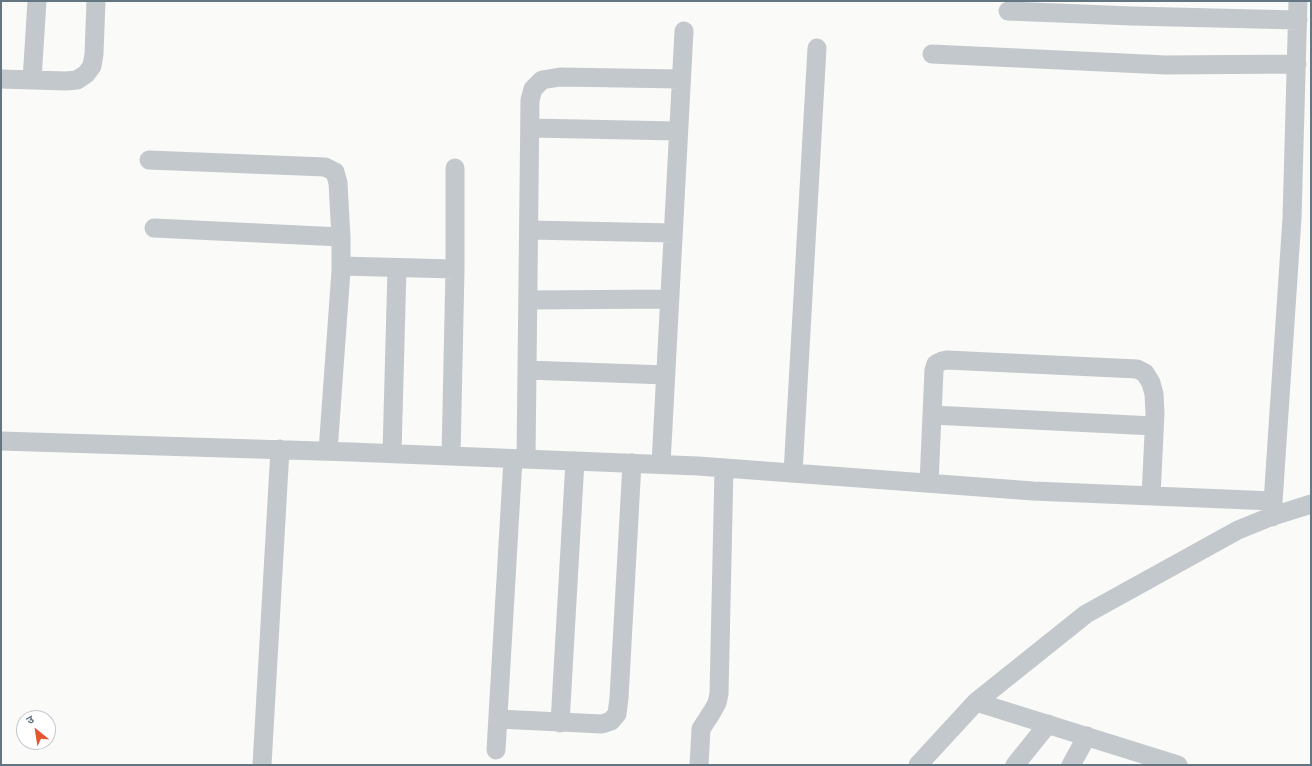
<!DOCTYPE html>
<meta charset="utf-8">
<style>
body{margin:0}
#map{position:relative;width:1312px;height:766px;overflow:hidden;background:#fafaf8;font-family:"Fira Sans Condensed","Noto Sans Devanagari",sans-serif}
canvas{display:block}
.frame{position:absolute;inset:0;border:2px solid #657683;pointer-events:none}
.north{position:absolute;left:16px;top:710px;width:40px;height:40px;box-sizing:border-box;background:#fff;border:1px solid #c1c8cd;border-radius:50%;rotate:330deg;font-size:11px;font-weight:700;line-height:16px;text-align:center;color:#657683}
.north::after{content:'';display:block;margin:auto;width:14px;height:18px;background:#e4572e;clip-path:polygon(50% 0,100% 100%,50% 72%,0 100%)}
</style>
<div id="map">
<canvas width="1312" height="766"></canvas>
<div class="frame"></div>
<div class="north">उ</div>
</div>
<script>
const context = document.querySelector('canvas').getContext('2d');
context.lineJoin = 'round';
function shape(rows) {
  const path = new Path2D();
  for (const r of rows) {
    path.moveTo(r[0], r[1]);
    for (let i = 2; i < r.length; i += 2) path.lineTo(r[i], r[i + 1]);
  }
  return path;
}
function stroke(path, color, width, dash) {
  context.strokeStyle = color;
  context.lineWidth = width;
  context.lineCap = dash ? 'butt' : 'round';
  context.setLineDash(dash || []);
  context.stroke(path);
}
stroke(shape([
 [1008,11,1132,16,1298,20],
 [932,54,1166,65,1297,64],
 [1,79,66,81,77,80,86,74,92,66,94,54,96,1],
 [32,80,37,1],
 [530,128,678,131],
 [149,160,325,167,335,172,338,183,341,237,341,271,328,451],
 [154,228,341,237],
 [529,230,673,233],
 [341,266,455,269],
 [528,300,670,299],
 [527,370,666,375],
 [932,415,1154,426],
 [1,441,351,452,698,466,1033,491,1273,501],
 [392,453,397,268],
 [451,456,455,269,455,168],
 [526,459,530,100,533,89,542,80,560,77,681,79],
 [661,464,684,31],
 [793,473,817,48],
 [929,483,934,370,936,364,942,361,947,360,1137,369,1145,373,1151,383,1154,394,1155,413,1151,496],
 [1272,517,1292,218,1298,1],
 [976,702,1178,765],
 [498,719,602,724,611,721,617,714,619,698,632,463],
 [560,723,575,461],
 [496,750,513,459],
 [262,765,280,449],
 [699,765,701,729,712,712,717,703,719,694,724,468],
 [918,765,976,702,1086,614,1238,530,1270,517,1311,504],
 [1015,765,1048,724],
 [1071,765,1087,736]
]), '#c3c8cc', 19);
</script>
